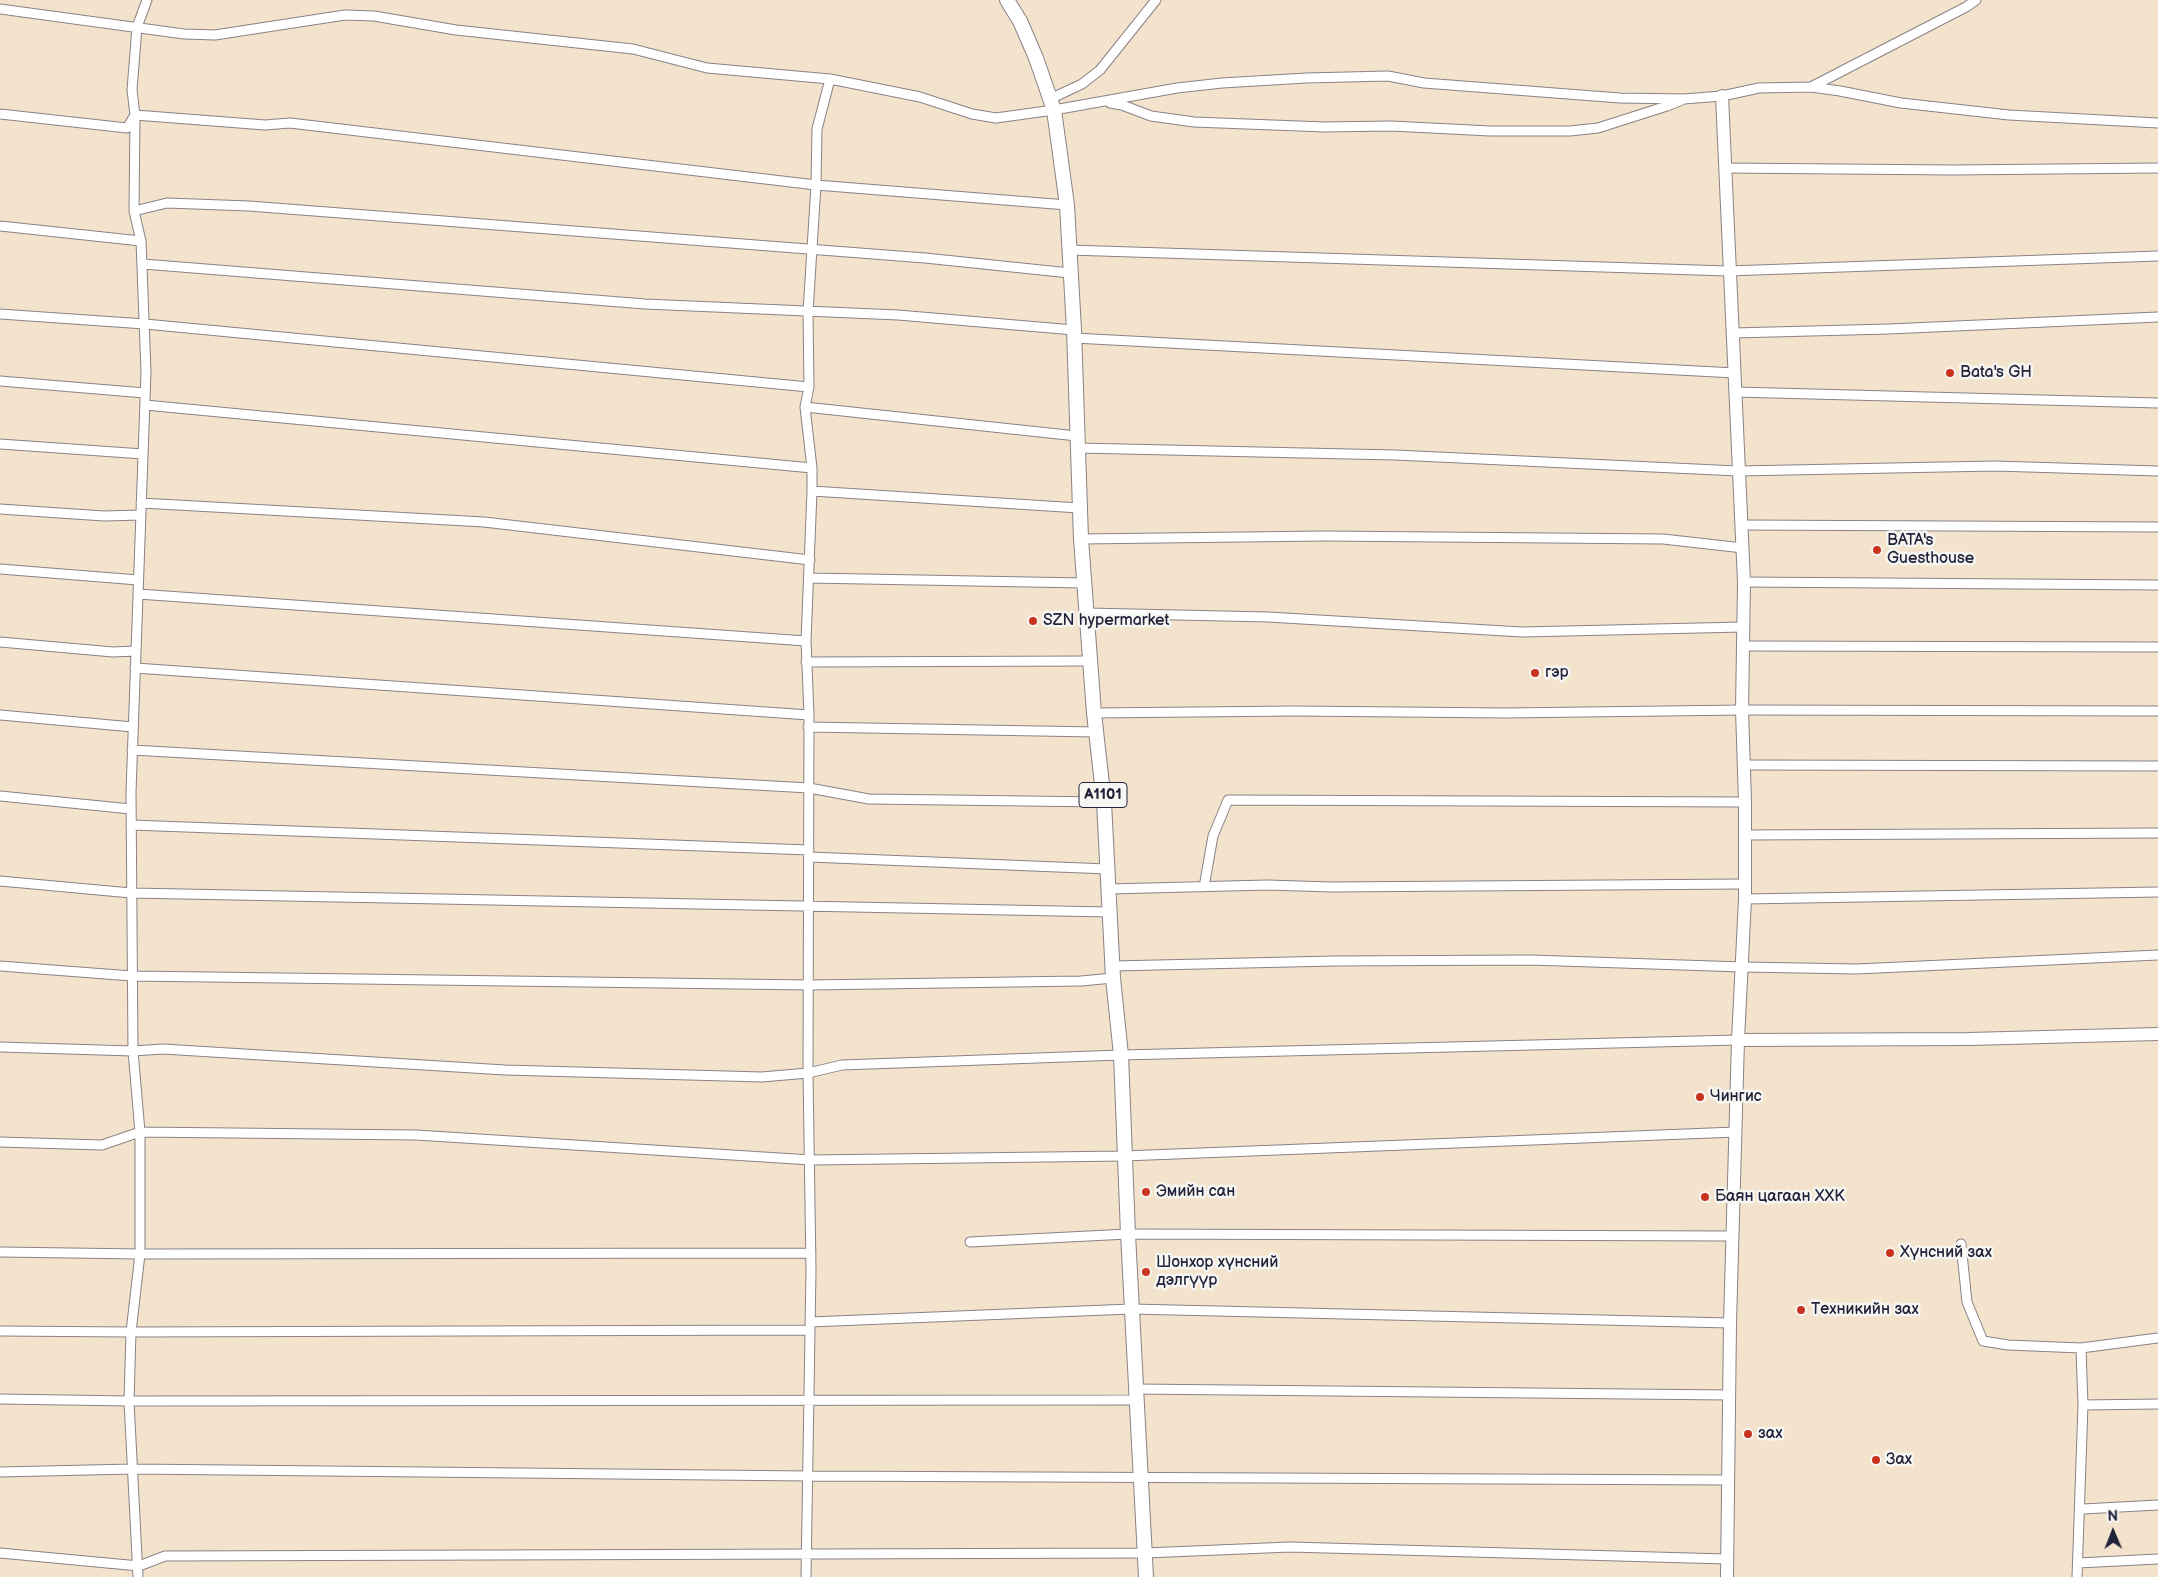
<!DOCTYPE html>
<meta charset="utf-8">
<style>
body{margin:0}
#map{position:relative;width:2158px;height:1577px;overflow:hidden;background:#f3e3cc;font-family:"Balsamiq Sans",sans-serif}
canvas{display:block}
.north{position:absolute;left:2088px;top:1507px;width:50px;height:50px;-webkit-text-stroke:4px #f6f6f2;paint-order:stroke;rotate:359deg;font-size:14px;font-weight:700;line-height:20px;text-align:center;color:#22223b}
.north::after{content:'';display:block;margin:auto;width:18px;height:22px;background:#22223b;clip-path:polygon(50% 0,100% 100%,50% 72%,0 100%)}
</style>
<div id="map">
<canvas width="2158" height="1577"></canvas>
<div class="north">N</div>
</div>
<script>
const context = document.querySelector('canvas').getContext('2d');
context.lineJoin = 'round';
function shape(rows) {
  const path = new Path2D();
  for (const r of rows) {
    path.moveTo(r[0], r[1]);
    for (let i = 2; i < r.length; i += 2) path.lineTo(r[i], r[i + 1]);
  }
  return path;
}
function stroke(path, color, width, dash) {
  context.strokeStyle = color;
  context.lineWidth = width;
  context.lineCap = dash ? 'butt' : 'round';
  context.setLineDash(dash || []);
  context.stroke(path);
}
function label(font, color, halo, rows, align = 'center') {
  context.font = font + ' "Balsamiq Sans",sans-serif';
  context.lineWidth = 5;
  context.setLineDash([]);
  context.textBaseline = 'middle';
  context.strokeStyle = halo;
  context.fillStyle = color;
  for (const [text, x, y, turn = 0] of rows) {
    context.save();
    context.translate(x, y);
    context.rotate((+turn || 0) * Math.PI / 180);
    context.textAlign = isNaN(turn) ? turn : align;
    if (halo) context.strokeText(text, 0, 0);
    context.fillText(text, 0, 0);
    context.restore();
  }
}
const street = shape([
 [0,9,184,34,215,35,345,15,374,16,456,30,633,49,707,68,830,79,920,97,972,114,996,118,1054,110,1177,88,1222,83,1306,78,1388,76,1424,83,1620,98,1684,99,1722,96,1759,88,1811,87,1966,7,1976,0],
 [1811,87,1840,91,1901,103,2009,115,2158,123],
 [1050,99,1082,84,1100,70,1156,0],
 [1110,103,1122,105,1151,116,1194,122,1325,127,1391,126,1490,131,1570,131,1598,128,1667,106,1682,100],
 [0,114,127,128,135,115,265,125,290,123,816,185,1067,205],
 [1725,168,1953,170,2158,168],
 [134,211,167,203,249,206,925,258,1070,273],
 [0,226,141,241],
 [1069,250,1728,271,2158,256],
 [143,264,645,304,898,315,1074,330],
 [0,314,145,324,809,387],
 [1733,333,1889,329,2158,317],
 [1074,338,1735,373],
 [0,381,145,393],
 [1735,392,2158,403],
 [145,405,812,468],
 [805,407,1077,436],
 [0,444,143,454],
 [1077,448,1395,455,1738,471,1995,466,2158,471],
 [812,491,1079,508],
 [141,503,484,522,810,560],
 [0,509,104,516,141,515],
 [1741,525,2158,527],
 [1081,539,1324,536,1663,539,1743,548],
 [0,569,138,580],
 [809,578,1084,583],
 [1744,582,2158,585],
 [138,594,806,641],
 [1087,613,1268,617,1522,632,1743,627],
 [0,642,113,652,136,651],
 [1743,646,2158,647],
 [806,662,1090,661],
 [135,668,809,715],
 [1094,713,1295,711,1506,713,1742,710,2158,711],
 [0,715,133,727],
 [808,727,1096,732],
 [132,750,809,788,869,799,1104,802],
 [1744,765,2158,766],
 [0,796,131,809],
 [131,825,809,850],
 [1745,835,2158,833],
 [809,857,1107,869],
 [0,881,131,893,1110,912],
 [1204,887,1213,836,1228,800,1745,802],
 [1109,889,1267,885,1331,887,1744,884],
 [1745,899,2158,892],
 [0,966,132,976,810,985,1081,981,1113,978],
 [1113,966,1334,961,1530,960,1743,967,1857,969,2158,955],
 [0,1047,133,1051,163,1049,505,1070,762,1077,808,1073,842,1065,1121,1055,1738,1040],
 [0,1142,102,1145,140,1132,416,1135,811,1160,1124,1156,1736,1132],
 [970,1242,1128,1234,1733,1236],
 [1961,1244,1967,1302,1983,1341,2008,1345,2081,1348,2158,1338],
 [0,1252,140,1254,811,1253],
 [810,1322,1131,1309,1730,1323],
 [0,1331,131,1332,810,1330],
 [1135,1389,1729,1395],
 [0,1399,129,1401,1136,1400],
 [2083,1405,2158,1404],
 [0,1472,133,1469,808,1476,1728,1480],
 [2083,1509,2158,1505],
 [0,1553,139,1566,165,1556,1145,1553,1290,1547,1727,1559],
 [2078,1563,2158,1559],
 [138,1577,129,1401,131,1332,140,1254,140,1132,133,1051,131,792,146,372,141,241,134,211,135,115,132,90,137,27,147,0],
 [806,1577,811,1270,808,1073,809,715,806,641,812,491,812,468,805,407,809,387,808,312,816,185,817,129,830,79],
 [2077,1577,2083,1405,2081,1348]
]);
const secondary = shape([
 [1722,96,1744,582,1742,710,1745,802,1745,899,1738,1040,1730,1323,1727,1577],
 [1738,1040,1969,1039,2158,1034]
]);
const primary = shape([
 [1007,0,1020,21,1036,58,1054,110,1067,205,1074,330,1081,539,1094,713,1104,802,1113,978,1121,1055,1128,1234,1146,1577]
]);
stroke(street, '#8a8284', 11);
stroke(secondary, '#8a8284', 14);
stroke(primary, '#8a8284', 16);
stroke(street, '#fff', 9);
stroke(secondary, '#fff', 12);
stroke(primary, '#fff', 14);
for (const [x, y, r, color] of [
 [1950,373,5,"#c8321e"],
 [1877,550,5,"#c8321e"],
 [1033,621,5,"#c8321e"],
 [1535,673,5,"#c8321e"],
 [1700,1097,5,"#c8321e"],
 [1146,1192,5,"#c8321e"],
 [1705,1197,5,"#c8321e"],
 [1890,1253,5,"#c8321e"],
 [1146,1272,5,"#c8321e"],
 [1801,1310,5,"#c8321e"],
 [1748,1434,5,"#c8321e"],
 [1876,1460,5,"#c8321e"]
]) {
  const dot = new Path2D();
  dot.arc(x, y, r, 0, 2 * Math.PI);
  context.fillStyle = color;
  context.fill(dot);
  stroke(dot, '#f6f6f2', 2);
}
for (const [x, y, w] of [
 [1103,795,48]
]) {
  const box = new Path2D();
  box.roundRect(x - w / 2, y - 12.5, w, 25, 4);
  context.fillStyle = '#f6f6f2';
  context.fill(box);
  stroke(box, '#22223b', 1);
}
label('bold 15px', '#22223b', null, [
 ["A1101",1103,795]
]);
label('16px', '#22223b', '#f6f6f2', [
 ["Bata's GH",1960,373],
 ["BATA's",1887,541],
 ["Guesthouse",1887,559],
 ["SZN hypermarket",1043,621],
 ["гэр",1545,673],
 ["Чингис",1710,1097],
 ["Эмийн сан",1156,1192],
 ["Баян цагаан ХХК",1715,1197],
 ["Хүнсний зах",1900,1253],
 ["Шонхор хүнсний",1156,1263],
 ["дэлгүүр",1156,1281],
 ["Техникийн зах",1811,1310],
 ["зах",1758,1434],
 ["Зах",1886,1460]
], 'left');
</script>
